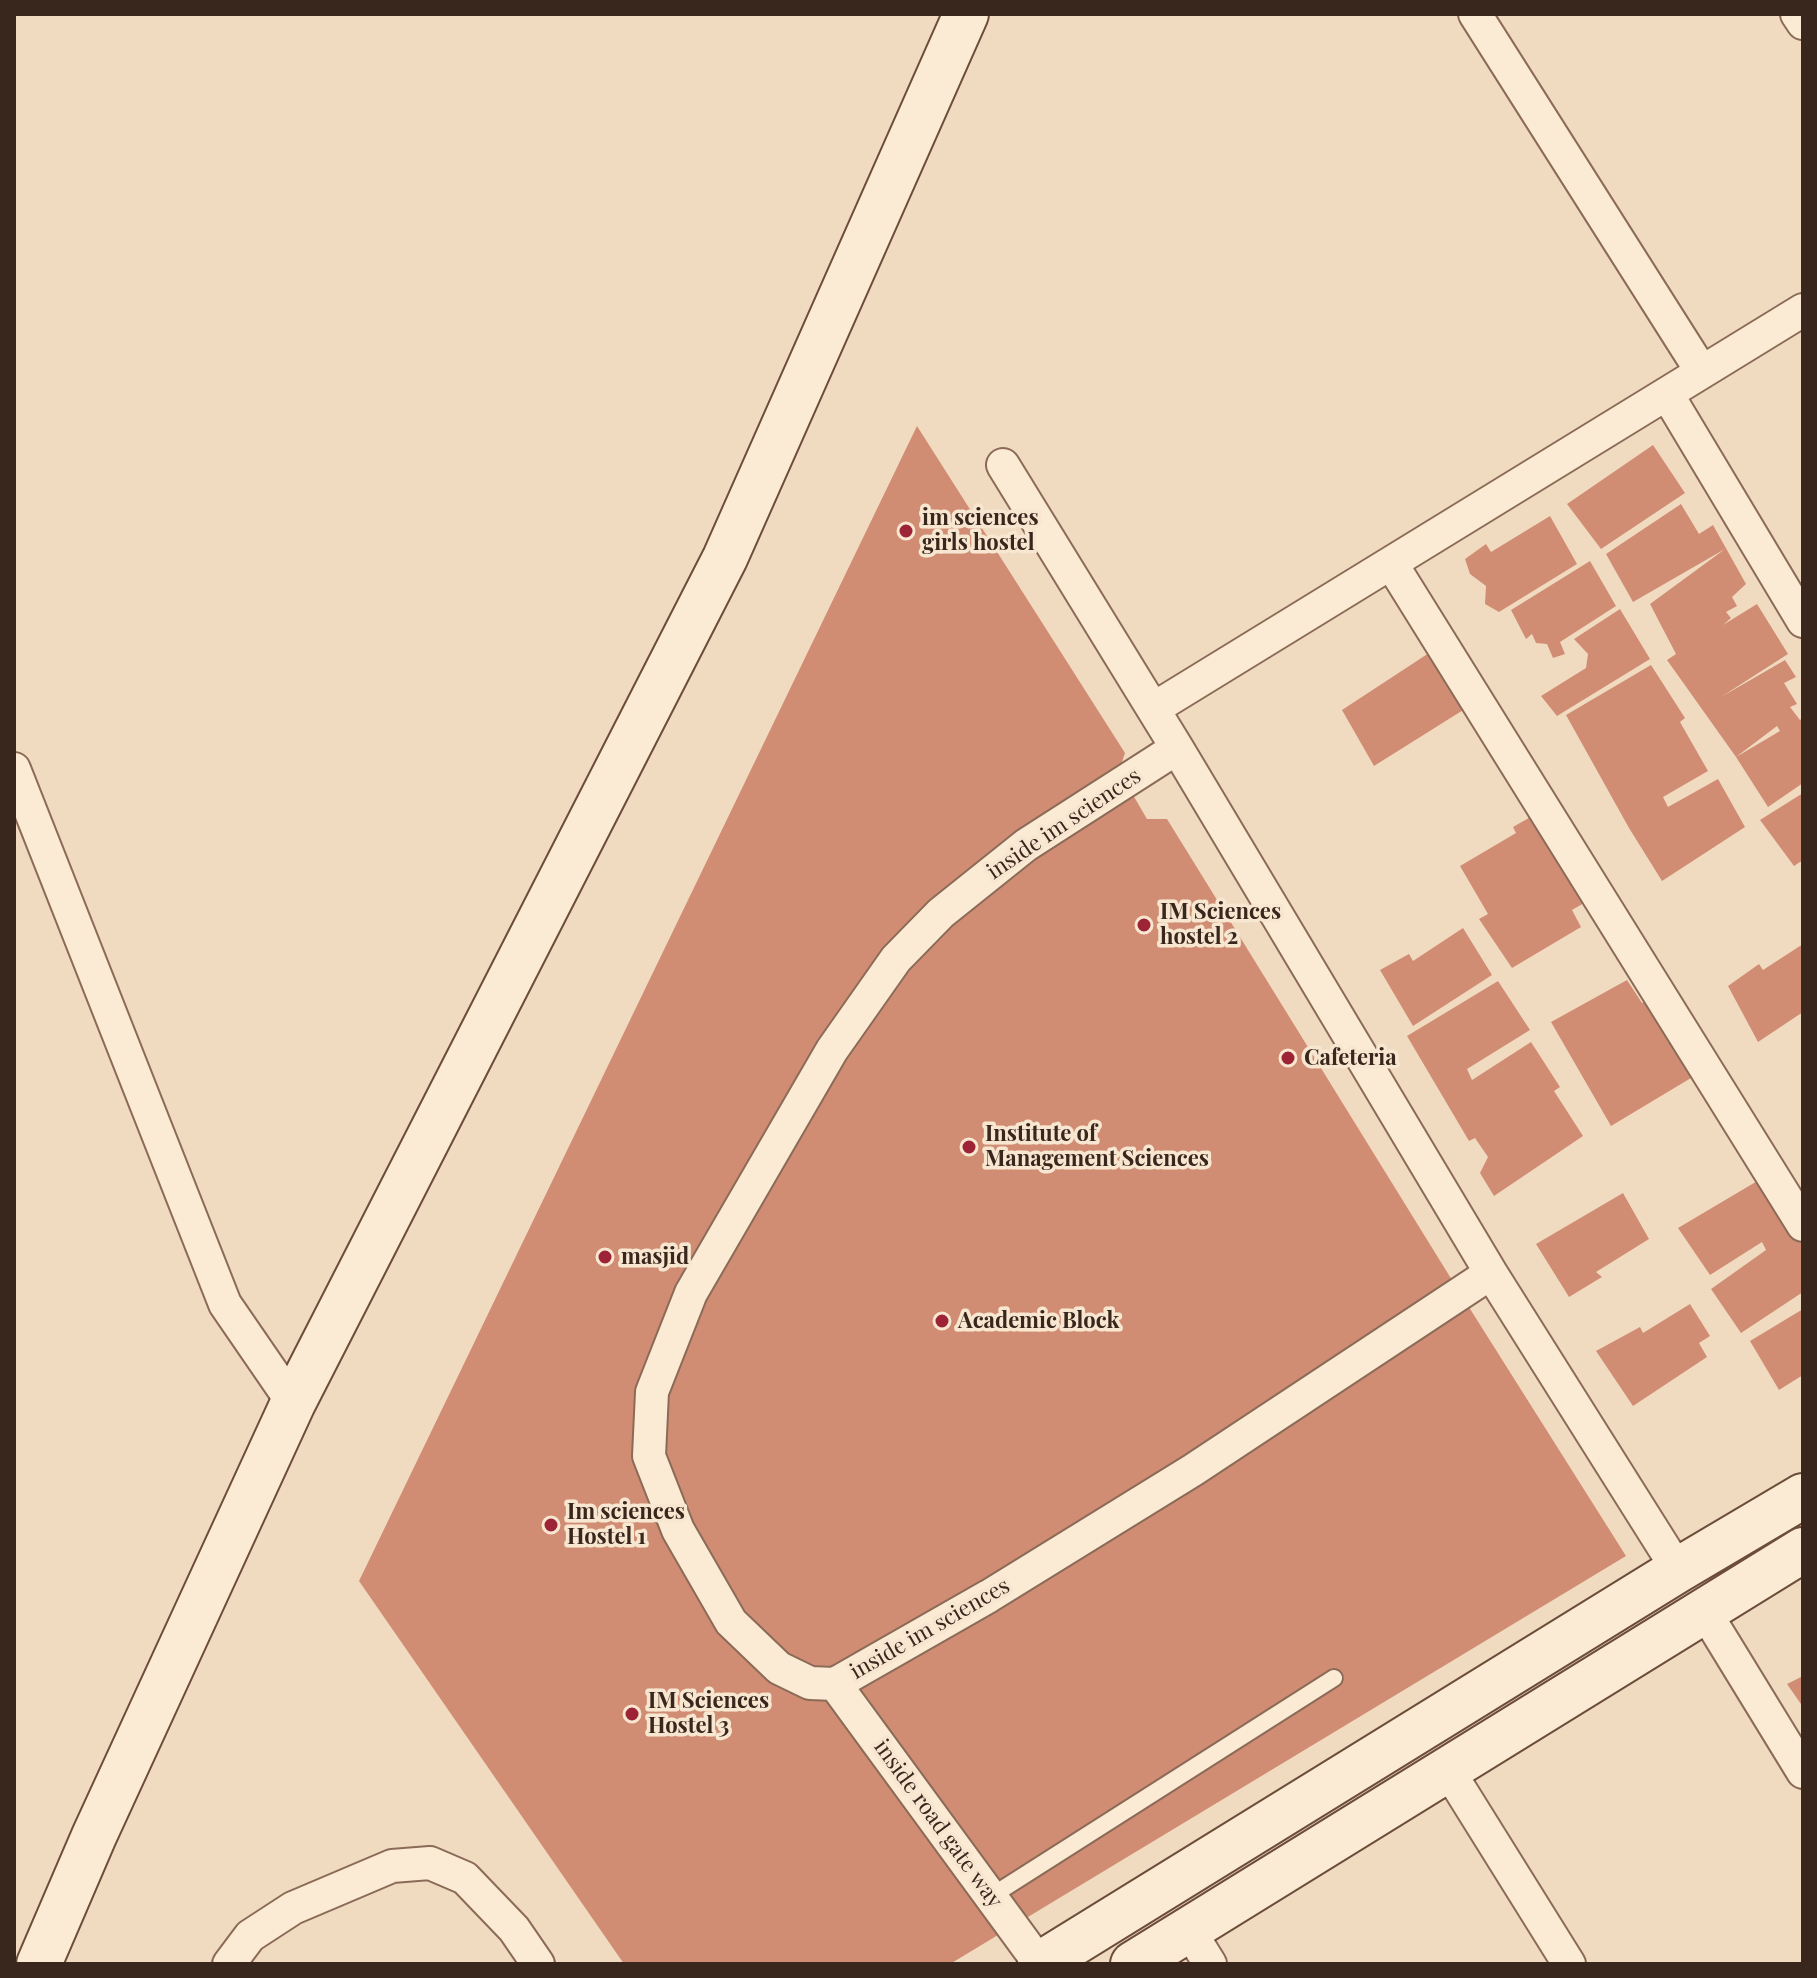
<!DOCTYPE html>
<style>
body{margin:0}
#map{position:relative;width:1817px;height:1978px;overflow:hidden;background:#f0dbc0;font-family:"Playfair Display",serif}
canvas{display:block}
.frame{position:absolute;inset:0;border:16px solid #39261c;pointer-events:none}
</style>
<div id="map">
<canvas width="1817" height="1978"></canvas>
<div class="frame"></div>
</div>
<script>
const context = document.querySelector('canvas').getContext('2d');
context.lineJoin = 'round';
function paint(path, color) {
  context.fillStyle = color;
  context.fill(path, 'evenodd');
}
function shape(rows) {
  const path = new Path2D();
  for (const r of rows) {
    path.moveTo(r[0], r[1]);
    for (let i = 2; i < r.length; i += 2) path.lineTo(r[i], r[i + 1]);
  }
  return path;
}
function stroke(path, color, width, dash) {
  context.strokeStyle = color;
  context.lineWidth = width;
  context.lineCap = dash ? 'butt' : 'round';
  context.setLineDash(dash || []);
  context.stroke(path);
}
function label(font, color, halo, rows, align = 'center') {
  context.font = font + ' "Playfair Display",serif';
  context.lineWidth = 7;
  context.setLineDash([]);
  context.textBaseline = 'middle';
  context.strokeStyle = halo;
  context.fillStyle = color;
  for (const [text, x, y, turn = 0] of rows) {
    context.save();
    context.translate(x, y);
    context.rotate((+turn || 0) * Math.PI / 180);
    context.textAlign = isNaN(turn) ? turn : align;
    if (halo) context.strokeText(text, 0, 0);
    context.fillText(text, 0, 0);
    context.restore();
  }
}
paint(shape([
 [917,426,1125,753,1119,771,1147,819,1167,819,1460,1293,1626,1556,950,1964,624,1964,359,1581],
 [1653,445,1685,493,1601,549,1567,504],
 [1681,504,1699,534,1713,525,1746,584,1732,597,1737,606,1726,612,1731,618,1723,625,1757,604,1788,654,1721,697,1785,660,1796,677,1784,683,1797,704,1790,707,1800,720,1803,718,1803,783,1768,807,1736,757,1780,731,1777,726,1736,757,1667,660,1676,654,1650,604,1725,549,1633,602,1606,554],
 [1550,516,1577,564,1499,612,1485,604,1486,586,1470,574,1465,559,1486,544,1491,552],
 [1590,561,1616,606,1560,642,1565,654,1553,658,1547,644,1536,643,1532,634,1526,639,1511,610],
 [1620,609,1650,659,1557,716,1541,696,1586,668,1588,654,1574,639],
 [1432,651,1468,707,1374,766,1342,710],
 [1651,665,1685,718,1680,722,1708,771,1663,797,1668,807,1718,779,1745,827,1662,881,1629,828,1566,715],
 [1803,793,1803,860,1794,866,1760,820],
 [1534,815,1591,899,1572,910,1581,927,1512,968,1479,919,1488,914,1460,866,1516,833,1513,827],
 [1463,928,1492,975,1413,1026,1380,970,1409,954,1413,961],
 [1803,944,1803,1012,1758,1042,1728,986,1759,964,1763,970],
 [1627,980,1642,1003,1651,996,1666,1019,1658,1024,1691,1078,1611,1126,1551,1022],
 [1498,981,1530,1030,1467,1069,1472,1080,1531,1042,1560,1087,1554,1091,1583,1136,1494,1196,1480,1173,1488,1157,1475,1138,1469,1141,1407,1036],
 [1759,1180,1803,1246,1803,1292,1741,1333,1711,1289,1766,1250,1762,1242,1710,1275,1678,1228],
 [1623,1193,1649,1239,1596,1272,1602,1277,1569,1297,1536,1244],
 [1690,1304,1710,1336,1699,1343,1707,1357,1633,1406,1596,1351,1640,1327,1643,1333],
 [1803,1309,1803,1375,1779,1390,1750,1341],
 [1803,1676,1803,1707,1787,1684]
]), '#d18d74');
const lane = shape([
 [990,1897,1334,1678]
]);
const street = shape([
 [1475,14,1702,372],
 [1797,14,1803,23],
 [1667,394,1803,621],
 [1003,465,1177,748,1491,1273,1678,1570],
 [1391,563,1803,1225],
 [1153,709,1803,310],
 [1177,748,1026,845,941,913,896,959,832,1050,691,1293,652,1392,649,1456,678,1530,731,1622,779,1668,810,1683,835,1684,989,1596,1193,1470,1491,1273],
 [14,769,225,1304,293,1403],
 [1705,1612,1803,1772],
 [835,1684,1040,1964],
 [1448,1770,1569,1964],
 [1189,1930,1210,1964],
 [229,1964,250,1936,293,1908,392,1866,430,1863,465,1878,514,1929,538,1964]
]);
const secondary = shape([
 [39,1964,94,1836,293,1403,725,558,966,14],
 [1040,1964,1678,1570,1803,1496],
 [1133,1964,1803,1550]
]);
stroke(lane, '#8b6b57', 20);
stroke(street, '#8b6b57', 36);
stroke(secondary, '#6c4c3a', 48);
stroke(lane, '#fbead4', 16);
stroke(street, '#fbead4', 32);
stroke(secondary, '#fbead4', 44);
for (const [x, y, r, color] of [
 [906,531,8,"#9d2336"],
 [1144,925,8,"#9d2336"],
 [1288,1058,8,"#9d2336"],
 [969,1147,8,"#9d2336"],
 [605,1257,8,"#9d2336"],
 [942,1321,8,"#9d2336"],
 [551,1525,8,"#9d2336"],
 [632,1714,8,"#9d2336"]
]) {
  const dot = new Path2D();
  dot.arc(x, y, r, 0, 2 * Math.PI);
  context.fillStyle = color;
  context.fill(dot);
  stroke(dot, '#f7e6d0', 3);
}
label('bold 22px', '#39261c', '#f7e6d0', [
 ["im sciences",922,518],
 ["girls hostel",922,543],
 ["IM Sciences",1160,912],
 ["hostel 2",1160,937],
 ["Cafeteria",1304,1058],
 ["Institute of",985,1134],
 ["Management Sciences",985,1159],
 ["masjid",621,1257],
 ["Academic Block",958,1321],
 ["Im sciences",567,1512],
 ["Hostel 1",567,1537],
 ["IM Sciences",648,1701],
 ["Hostel 3",648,1726]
], 'left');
label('22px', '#39261c', '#f7e6d0', [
 ["inside im sciences",1064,824,-34],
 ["inside im sciences",930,1629,-30],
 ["inside road gate way",938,1824,54]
]);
</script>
